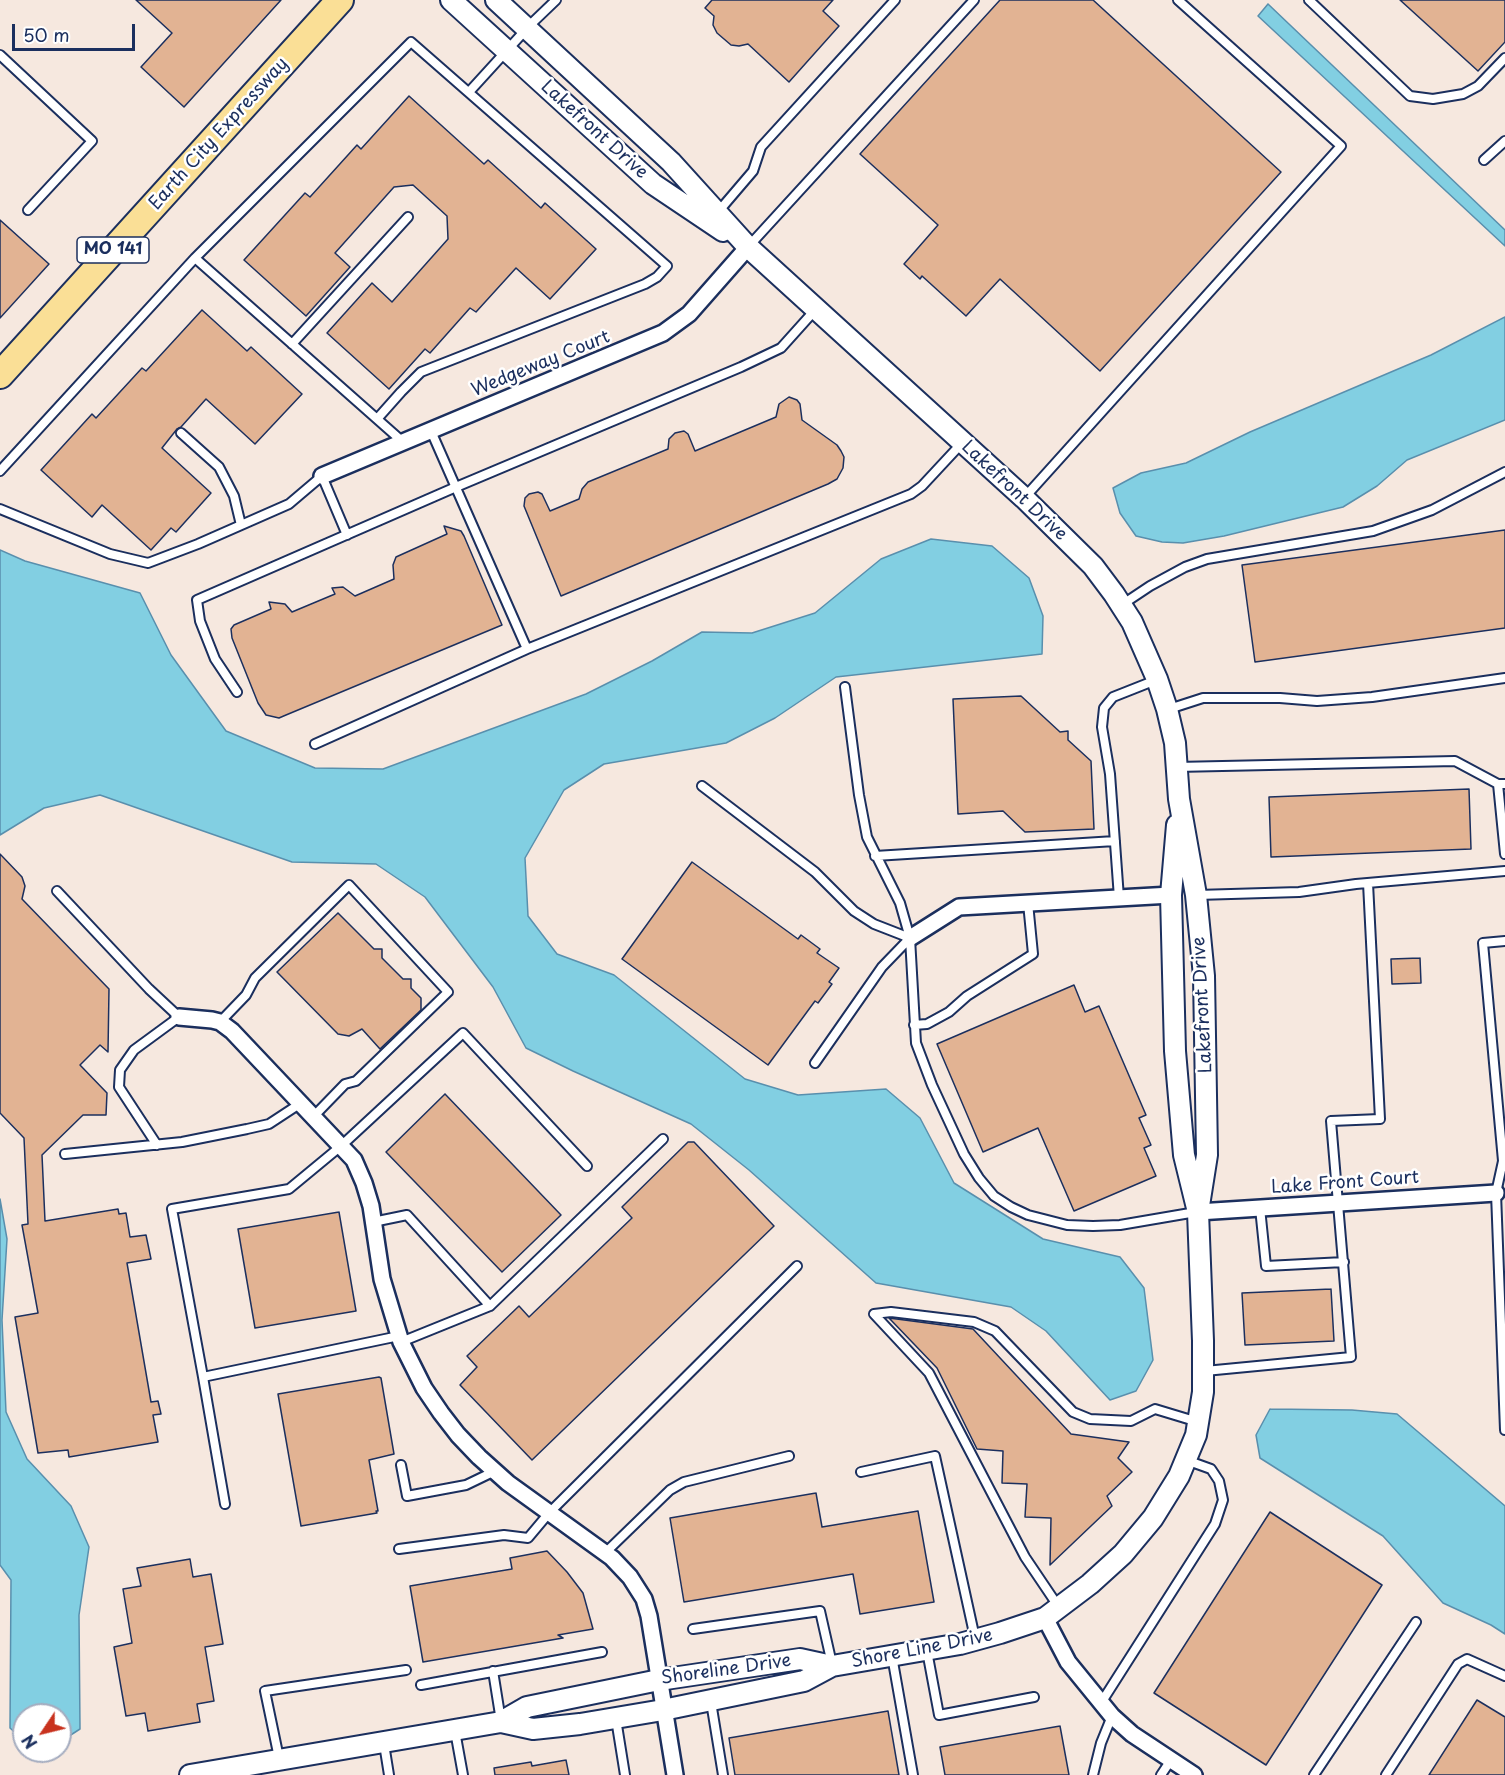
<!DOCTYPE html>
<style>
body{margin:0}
#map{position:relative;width:1505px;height:1775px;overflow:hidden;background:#fff;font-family:"Playpen Sans",sans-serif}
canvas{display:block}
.north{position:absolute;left:12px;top:1703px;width:60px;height:60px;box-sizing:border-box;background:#fff;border:2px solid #a4acbf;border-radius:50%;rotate:235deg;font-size:16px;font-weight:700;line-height:24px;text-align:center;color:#1b2f5e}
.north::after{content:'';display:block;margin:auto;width:21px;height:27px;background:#c8321e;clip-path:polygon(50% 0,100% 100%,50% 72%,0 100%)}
.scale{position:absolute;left:12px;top:24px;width:123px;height:27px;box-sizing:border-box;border:3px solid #1b2f5e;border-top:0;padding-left:8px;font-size:18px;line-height:21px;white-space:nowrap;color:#1b2f5e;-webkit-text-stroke:4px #fff;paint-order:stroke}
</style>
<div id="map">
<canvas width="1505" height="1775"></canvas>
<div class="north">N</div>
<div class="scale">50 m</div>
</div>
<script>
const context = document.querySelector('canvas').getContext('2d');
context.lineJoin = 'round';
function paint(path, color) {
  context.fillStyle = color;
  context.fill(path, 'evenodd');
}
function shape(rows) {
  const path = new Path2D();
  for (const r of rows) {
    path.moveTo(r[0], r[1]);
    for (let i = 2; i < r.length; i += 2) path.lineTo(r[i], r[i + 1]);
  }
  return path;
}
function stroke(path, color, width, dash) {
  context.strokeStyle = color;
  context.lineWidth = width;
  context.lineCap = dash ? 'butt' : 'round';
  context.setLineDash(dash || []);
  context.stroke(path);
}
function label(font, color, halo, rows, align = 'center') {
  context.font = font + ' "Playpen Sans",sans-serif';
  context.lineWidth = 5;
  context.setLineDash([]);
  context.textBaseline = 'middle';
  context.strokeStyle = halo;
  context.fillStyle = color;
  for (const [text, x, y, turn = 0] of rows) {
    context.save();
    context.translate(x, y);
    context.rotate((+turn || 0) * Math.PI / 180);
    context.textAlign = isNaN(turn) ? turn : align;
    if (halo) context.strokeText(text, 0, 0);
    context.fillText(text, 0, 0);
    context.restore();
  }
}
paint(shape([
 [0,0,1505,0,1505,1775,0,1775],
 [24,1715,60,1715,60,1751,24,1751]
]), '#f6e8df');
const water = shape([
 [1268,4,1505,230,1505,246,1258,16,1268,4],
 [1505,317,1505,420,1407,460,1377,486,1343,507,1224,536,1183,543,1162,542,1136,536,1120,513,1113,488,1141,473,1186,463,1250,432,1431,355,1505,317],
 [931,539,992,546,1029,578,1043,616,1042,654,836,677,775,718,726,743,604,764,564,790,525,858,528,916,557,954,614,975,745,1079,798,1095,886,1089,920,1118,954,1183,1043,1239,1120,1257,1144,1288,1153,1360,1136,1391,1110,1400,1046,1331,1011,1307,876,1283,749,1170,691,1124,573,1071,526,1048,493,987,425,897,376,864,292,862,100,795,44,808,0,835,0,550,25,561,140,593,171,655,226,731,315,768,383,769,586,694,652,661,702,632,752,633,815,613,881,559,931,539],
 [0,1199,7,1239,2,1320,6,1412,27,1459,71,1506,89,1547,79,1615,80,1729,60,1742,60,1715,24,1715,24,1741,10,1728,11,1580,0,1565,0,1199],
 [1270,1409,1352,1410,1397,1414,1505,1506,1505,1634,1491,1625,1443,1603,1383,1536,1260,1458,1256,1435,1270,1409]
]);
paint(water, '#82cfe2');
stroke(water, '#598fad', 1.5);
const building = shape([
 [136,0,281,0,184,107,141,67,172,33,136,0],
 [712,0,833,0,823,11,839,26,789,82,748,44,739,46,731,45,717,33,713,25,714,16,705,8,712,0],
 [1000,0,1093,0,1281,172,1100,371,1000,279,966,316,922,276,920,279,904,264,938,225,860,154,1000,0],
 [1400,0,1505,0,1505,42,1478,71,1400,0],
 [409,96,484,164,488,160,541,208,545,203,596,249,550,299,516,268,476,312,470,308,430,353,425,349,389,389,327,333,372,283,392,302,448,239,447,216,413,185,394,187,335,253,350,267,306,316,244,260,305,193,310,197,357,145,361,149,409,96],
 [0,220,49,264,0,318,0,220],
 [202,310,247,351,251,347,302,394,255,444,206,399,181,427,177,429,162,448,211,493,176,532,171,528,151,550,102,505,92,517,41,470,92,414,96,418,142,368,146,371,202,310],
 [789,397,797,400,800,404,802,420,837,445,841,451,844,457,843,468,837,479,828,484,561,596,524,506,525,498,529,494,538,492,542,494,550,511,579,499,582,489,588,482,668,449,669,439,675,433,684,431,688,434,695,451,776,417,779,404,789,397],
 [444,526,461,531,464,536,502,625,286,715,279,718,266,715,258,703,232,638,231,629,234,625,271,609,269,602,285,604,292,612,335,594,332,588,343,587,355,596,394,579,393,565,396,557,447,534,444,526],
 [1505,530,1505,628,1255,662,1242,565,1505,530],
 [1021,696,1060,732,1068,731,1068,740,1091,761,1094,829,1025,832,1003,811,958,814,953,699,1021,696],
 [1469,789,1471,849,1271,857,1269,797,1469,789],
 [0,854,22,877,25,886,22,899,109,989,108,1052,100,1045,80,1065,107,1093,106,1115,83,1115,42,1155,45,1221,118,1209,119,1214,126,1213,130,1237,146,1235,151,1259,127,1263,151,1402,158,1401,161,1414,153,1415,158,1442,69,1457,68,1450,38,1453,15,1317,38,1313,22,1225,28,1224,24,1138,0,1113,0,854],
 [692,862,798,939,801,935,820,949,817,953,839,968,829,982,832,984,818,1003,815,1001,768,1065,622,959,692,862],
 [338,913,374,949,382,949,382,958,403,979,411,979,411,988,421,998,421,1010,380,1049,362,1029,349,1036,338,1034,277,972,338,913],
 [1420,958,1421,983,1392,984,1391,959,1420,958],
 [1074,985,1085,1012,1099,1006,1146,1115,1139,1118,1151,1145,1144,1148,1156,1176,1074,1211,1038,1128,983,1152,937,1044,1074,985],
 [445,1094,561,1215,502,1272,386,1152,445,1094],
 [688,1142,694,1142,774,1226,532,1460,460,1385,477,1367,467,1356,519,1306,529,1317,632,1218,622,1207,688,1142],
 [339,1212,356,1311,255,1328,238,1229,339,1212],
 [1331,1289,1334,1341,1245,1345,1242,1293,1331,1289],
 [889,1318,973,1329,1071,1434,1129,1442,1118,1458,1132,1472,1107,1496,1112,1506,1050,1565,1051,1518,1025,1517,1027,1484,1002,1483,1003,1451,977,1449,937,1368,889,1318],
 [379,1377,381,1378,394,1454,369,1460,378,1511,376,1511,377,1513,301,1526,278,1394,379,1377],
 [816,1493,822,1527,918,1511,934,1602,860,1614,853,1574,684,1602,670,1518,816,1493],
 [1270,1512,1382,1585,1266,1765,1154,1693,1270,1512],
 [547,1551,567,1572,583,1593,593,1629,558,1635,563,1638,423,1662,410,1586,512,1569,510,1558,547,1551],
 [190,1559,193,1577,211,1574,223,1644,205,1647,214,1701,197,1704,200,1722,148,1731,145,1713,126,1716,114,1647,132,1643,123,1589,141,1586,137,1568,190,1559],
 [1477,1700,1505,1717,1505,1775,1429,1775,1477,1700],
 [888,1711,899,1775,735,1775,729,1738,888,1711],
 [1060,1726,1069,1775,945,1775,940,1747,1060,1726],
 [566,1760,569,1775,495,1775,494,1768,531,1762,532,1766,566,1760]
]);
paint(building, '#e2b393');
stroke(building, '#1b2f5e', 1.5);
const service = shape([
 [1309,0,1410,96,1433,99,1463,94,1478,86,1505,58],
 [0,55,92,141,28,210],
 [469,92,531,24,556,0],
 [1484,160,1505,141],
 [718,212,753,171,761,147,895,0],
 [748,247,974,0],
 [292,344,408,217],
 [377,419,401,392,421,372,645,284,657,277,667,266,411,42,195,258,403,442],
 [431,431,527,649,911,494,922,486,962,443],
 [181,433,219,467,234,496,241,525],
 [0,471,195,258],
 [1025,497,1341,146,1178,0],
 [0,509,110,554,148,563,198,544,289,504,322,476,347,535],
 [1123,604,1150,586,1185,567,1207,559,1373,531,1432,510,1505,472],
 [845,687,859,795,867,837,900,903,910,938,916,1043,932,1085,964,1154,979,1178,994,1196,1011,1207,1028,1215,1067,1225,1093,1226,1120,1225,1196,1212],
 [237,692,215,659,200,621,197,600,456,487,741,367,781,348,816,309],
 [1169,709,1203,698,1280,698,1317,701,1372,697,1505,678],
 [315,744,527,649],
 [1176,767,1455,761,1498,784,1505,784],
 [1498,784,1505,854],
 [702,786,815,872,854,911,874,924,910,938],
 [875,856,1115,841],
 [57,891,149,989,179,1017,134,1050,120,1070,119,1087,157,1145],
 [1197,895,1299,892,1356,884,1505,871],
 [1119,898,1110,774,1102,727,1104,708,1113,697,1156,680],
 [1505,941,1483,943,1503,1161,1496,1193,1505,1430],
 [220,1022,246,995,255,978,349,885,448,992,356,1081,345,1084,314,1116],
 [914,1025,927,1024,949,1012,967,996,1033,954,1028,903],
 [815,1063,882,967,910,938],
 [65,1154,182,1142,247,1129,269,1124,301,1103],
 [1260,1208,1266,1266,1344,1262],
 [373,1222,407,1215,490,1306],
 [399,1336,203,1377,172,1209,289,1189,341,1146,463,1033,587,1166],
 [401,1342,490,1306,663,1139],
 [1205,1371,1351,1357,1331,1121,1380,1119,1368,883],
 [203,1377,225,1504],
 [401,1465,407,1496,466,1485,495,1471],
 [861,1472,935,1456,975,1638],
 [399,1549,504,1535,528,1538,549,1513,797,1266],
 [605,1553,670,1490,684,1482,789,1456],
 [1058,1606,1025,1557,929,1373,874,1314,891,1312,974,1322,995,1331,1073,1412,1090,1419,1131,1421,1155,1409,1198,1422],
 [693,1629,820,1611,832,1664],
 [927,1651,939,1715,1034,1697],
 [892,1656,913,1775],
 [493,1671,501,1721],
 [421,1685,602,1652],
 [711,1702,723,1775],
 [1101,1703,1215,1524,1223,1500,1219,1481,1211,1469,1186,1460],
 [616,1719,625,1775],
 [455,1731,463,1775],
 [384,1744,389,1775],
 [279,1758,265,1691,406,1670],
 [1093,1775,1101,1743,1112,1716],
 [1161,1775,1171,1760],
 [1314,1775,1416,1622],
 [1386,1775,1458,1664,1467,1659,1505,1676]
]);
const minor = shape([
 [322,476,663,333,689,314,748,247],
 [910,938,959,907,1171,895],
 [179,1017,212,1020,220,1022,232,1031,354,1160,364,1183,371,1206,382,1279,401,1342,424,1388,441,1413,458,1435,479,1457,508,1483,612,1558,630,1577,644,1599,649,1616,675,1775],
 [1198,1212,1496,1193],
 [1045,1618,1068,1662,1112,1716,1132,1734,1194,1775]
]);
const tertiary = shape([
 [451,0,653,184,723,231],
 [496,0,671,162,748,247,1024,498,1093,566,1114,594,1132,622,1157,679,1167,709,1175,743,1179,799,1196,895,1204,976,1207,1155,1198,1212],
 [501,1722,533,1729,580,1724,663,1710,804,1681,832,1666,960,1644,1000,1633,1045,1618,1090,1584,1123,1554,1153,1518,1179,1476,1196,1435,1203,1392,1203,1341,1198,1212,1184,1155,1175,1051,1171,895,1177,825],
 [190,1775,501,1722,527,1707,659,1680,800,1659,832,1666]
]);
const trunk = shape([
 [0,375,340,0]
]);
stroke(service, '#1b2f5e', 12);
stroke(minor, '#1b2f5e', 20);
stroke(tertiary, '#1b2f5e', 24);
stroke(trunk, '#1b2f5e', 30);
stroke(service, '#fff', 8);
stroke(minor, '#fff', 15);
stroke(tertiary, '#fff', 20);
stroke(trunk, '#fadf96', 26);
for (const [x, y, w] of [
 [113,250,72]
]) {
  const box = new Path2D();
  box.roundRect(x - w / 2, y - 13, w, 26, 4.5);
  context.fillStyle = '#fff';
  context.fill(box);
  stroke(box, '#1b2f5e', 1.5);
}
label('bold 16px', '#1b2f5e', null, [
 ["MO 141",113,250]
]);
label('18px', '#1b2f5e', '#fff', [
 ["Lakefront Drive",594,130,42],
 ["Earth City Expressway",219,134,-48],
 ["Wedgeway Court",541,364,-22],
 ["Lakefront Drive",1014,491,43],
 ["Lakefront Drive",1203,1005,-93],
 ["Lake Front Court",1345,1183,-4],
 ["Shore Line Drive",922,1649,-11],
 ["Shoreline Drive",726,1670,-8]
]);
</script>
